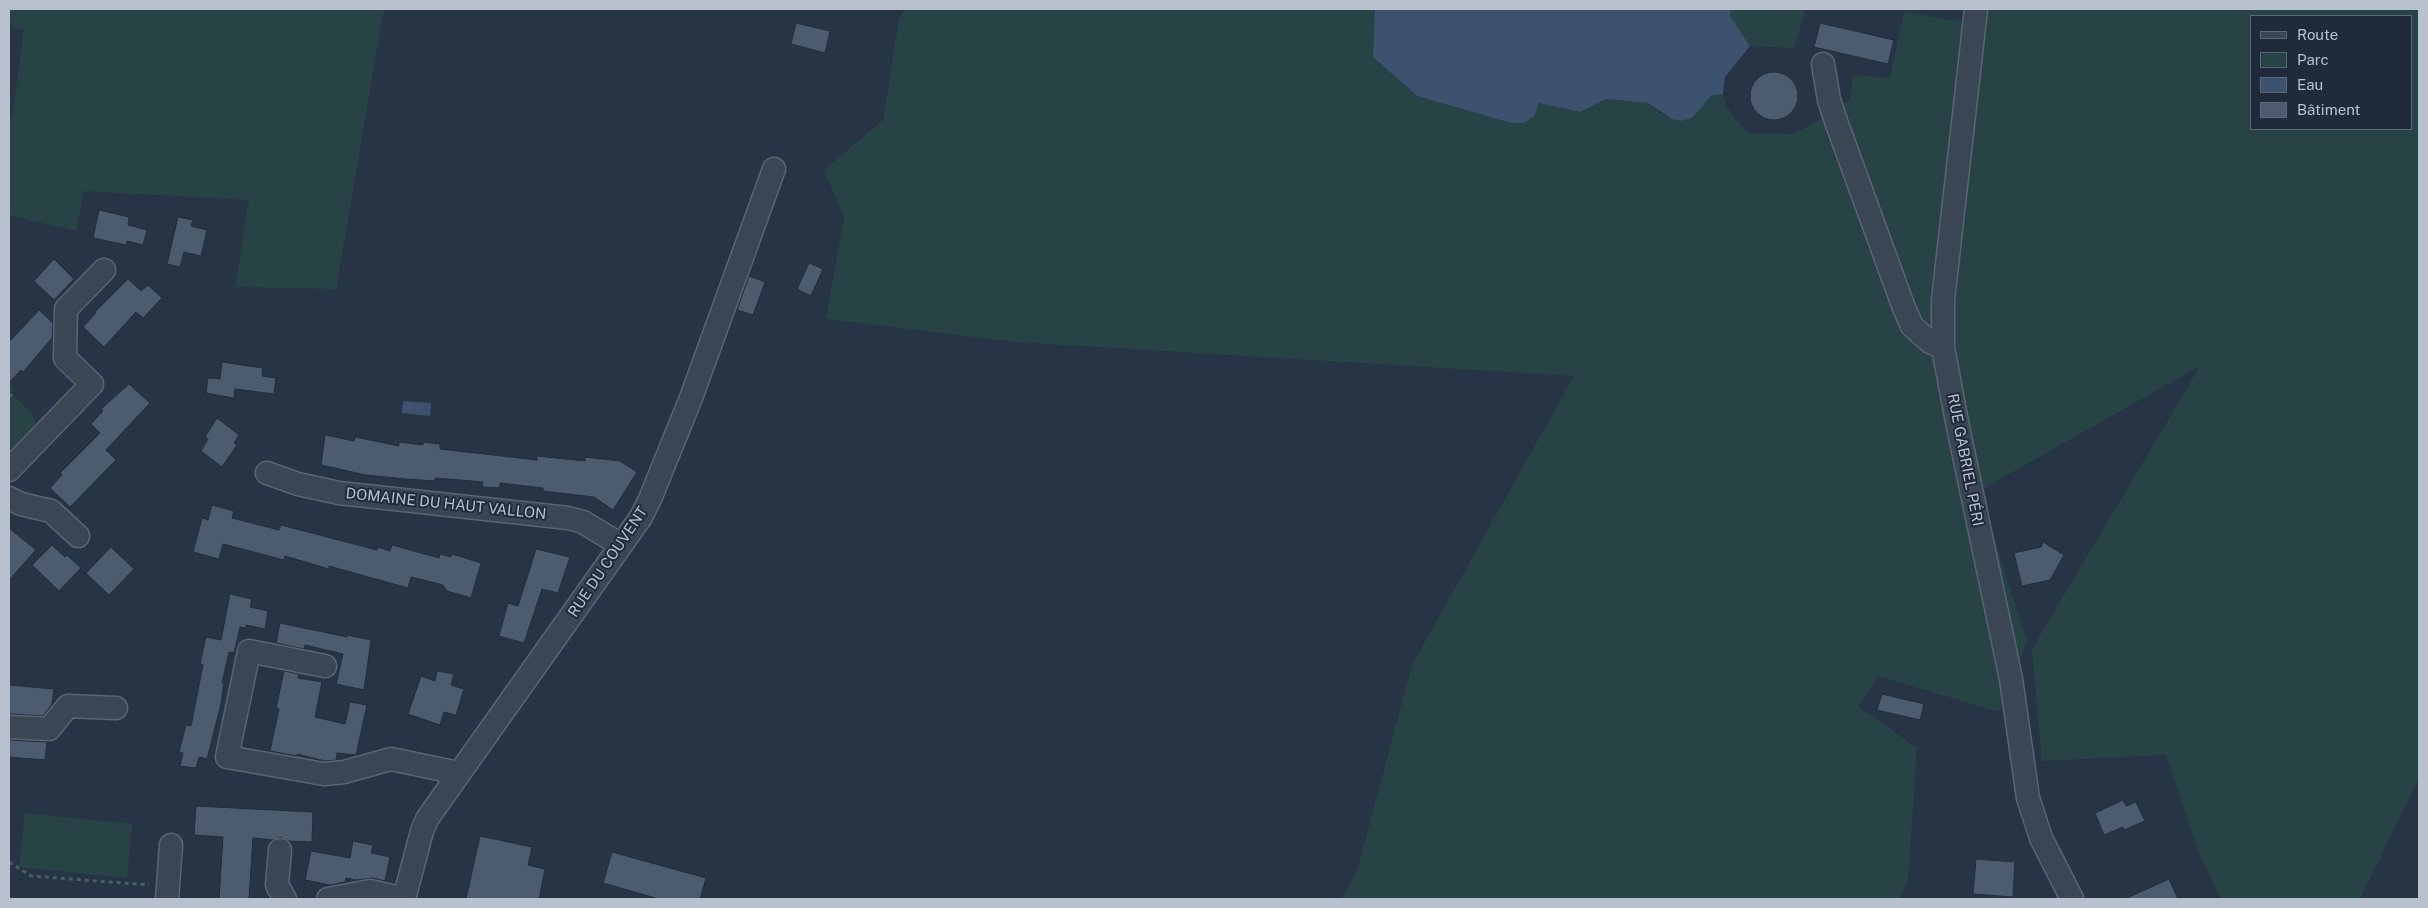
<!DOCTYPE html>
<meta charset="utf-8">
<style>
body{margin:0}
#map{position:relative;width:2428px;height:908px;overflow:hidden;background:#263445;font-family:"Public Sans",sans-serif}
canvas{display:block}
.frame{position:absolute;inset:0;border:10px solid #b9c1ce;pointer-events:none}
.legend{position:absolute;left:2250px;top:15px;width:162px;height:115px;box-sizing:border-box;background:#1f2b3a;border:1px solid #5d6775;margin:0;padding:6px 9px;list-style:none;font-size:15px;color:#b9c1ce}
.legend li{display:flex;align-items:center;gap:10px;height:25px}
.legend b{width:25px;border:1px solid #5d6775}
</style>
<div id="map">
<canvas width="2428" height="908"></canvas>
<div class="frame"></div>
<ul class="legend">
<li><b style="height:6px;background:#3b4654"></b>Route</li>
<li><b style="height:14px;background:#284346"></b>Parc</li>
<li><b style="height:14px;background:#3c526e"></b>Eau</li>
<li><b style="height:14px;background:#4d5b6e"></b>Bâtiment</li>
</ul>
</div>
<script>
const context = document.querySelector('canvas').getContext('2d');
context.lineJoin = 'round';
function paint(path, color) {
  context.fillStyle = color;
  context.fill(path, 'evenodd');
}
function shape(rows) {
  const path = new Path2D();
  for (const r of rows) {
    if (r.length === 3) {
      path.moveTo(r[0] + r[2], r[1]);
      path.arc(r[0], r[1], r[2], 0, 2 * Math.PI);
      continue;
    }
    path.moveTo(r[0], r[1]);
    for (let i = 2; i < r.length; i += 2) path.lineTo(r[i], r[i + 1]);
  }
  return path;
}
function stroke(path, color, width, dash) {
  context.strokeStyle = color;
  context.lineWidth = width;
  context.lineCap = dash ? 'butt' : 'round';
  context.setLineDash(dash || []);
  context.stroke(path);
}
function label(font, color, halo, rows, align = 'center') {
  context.font = font + ' "Public Sans",sans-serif';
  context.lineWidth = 4;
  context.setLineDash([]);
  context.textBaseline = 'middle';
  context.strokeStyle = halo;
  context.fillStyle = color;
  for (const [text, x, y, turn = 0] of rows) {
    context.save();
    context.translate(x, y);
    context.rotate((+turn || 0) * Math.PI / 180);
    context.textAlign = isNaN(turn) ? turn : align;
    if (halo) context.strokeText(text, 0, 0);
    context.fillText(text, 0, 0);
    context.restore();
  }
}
paint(shape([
 [9,9,384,9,336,289,235,287,249,200,84,191,76,231,9,215,9,117,12,117,24,30,9,26],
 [906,9,1375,9,1373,57,1417,96,1511,123,1524,123,1539,103,1580,112,1606,99,1648,103,1661,114,1681,121,1692,118,1711,96,1723,94,1726,105,1736,120,1749,133,1793,134,1810,126,1850,100,1853,75,1890,78,1904,12,1963,22,1965,9,2419,9,2419,778,2360,899,2221,899,2198,851,2166,755,2042,761,2032,649,2200,366,1979,491,2027,641,1999,712,1879,676,1858,706,1917,748,1908,880,1900,899,1341,899,1357,871,1412,665,1574,376,1016,342,826,319,844,217,824,170,883,120,899,19],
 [2252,16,2412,16,2412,129,2252,129],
 [1731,9,1806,9,1794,48,1750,46,1730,16],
 [9,385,14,389,11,393,33,414,37,427,9,461],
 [25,813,132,824,127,878,19,867]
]), '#284346');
paint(shape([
 [1375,9,1731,9,1730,16,1750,46,1725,77,1723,94,1711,96,1692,118,1681,121,1672,119,1648,103,1606,99,1580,112,1539,103,1534,116,1524,123,1511,123,1417,96,1373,57],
 [403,401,431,403,430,416,402,413]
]), '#3c526e');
const building = shape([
 [796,23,830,31,825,53,791,44,796,23],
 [1820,23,1894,40,1888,64,1814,47,1820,23],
 [1774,96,24],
 [99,210,129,217,128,225,147,230,143,245,127,241,126,245,93,238,99,210],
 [178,217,193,220,191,226,207,230,201,256,184,252,180,267,167,264,178,217],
 [54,259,74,279,54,300,34,281,54,259],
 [809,263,823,269,811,296,797,289,809,263],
 [749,276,765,282,753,315,737,310,749,276],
 [128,279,141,291,148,285,162,298,143,318,136,312,104,347,83,327,96,313,95,312,128,279],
 [39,310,53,323,52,338,23,372,21,370,9,383,9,342,39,310],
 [222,362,263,368,262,376,276,378,274,394,235,389,234,398,206,393,208,378,220,379,222,362],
 [129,384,150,403,106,450,116,460,70,507,50,488,62,475,60,473,100,433,91,424,103,411,101,409,129,384],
 [217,418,239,435,234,443,237,445,222,467,201,451,208,439,205,437,217,418],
 [325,435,354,441,355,437,399,446,399,442,423,445,423,442,440,444,440,449,537,460,537,456,585,461,585,457,620,461,637,472,613,510,594,497,543,491,543,488,500,483,500,488,482,487,483,482,435,478,435,481,405,479,366,475,321,465,325,435],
 [212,505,234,511,232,518,279,530,281,525,377,550,378,547,390,551,392,545,439,558,440,554,451,557,452,554,481,563,471,598,447,591,443,585,411,577,408,588,329,566,329,569,285,556,284,560,223,544,219,559,193,552,202,518,208,520,212,505],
 [9,528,36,550,9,580,9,528],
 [2043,542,2064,555,2050,580,2022,586,2014,553,2041,547,2043,542],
 [52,545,65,557,67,555,81,568,59,591,32,565,52,545],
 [111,547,134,569,109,595,86,573,111,547],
 [536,549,570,557,558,593,542,589,524,643,499,636,508,603,518,606,536,549],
 [230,594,252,599,250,607,268,611,265,629,246,625,246,628,240,627,234,653,229,652,222,683,224,683,221,704,207,759,199,757,196,768,180,766,183,753,179,752,186,725,191,726,203,665,200,664,206,637,221,640,230,594],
 [280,623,347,637,347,635,371,640,364,690,336,684,343,654,305,645,304,649,276,643,280,623],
 [284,671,299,674,298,678,322,682,315,717,345,724,350,702,367,705,356,755,337,753,336,760,325,761,297,754,297,756,270,751,279,709,276,708,284,671],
 [437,671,454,674,451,685,464,689,456,715,444,712,440,725,408,714,421,676,435,681,437,671],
 [9,685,54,689,52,704,43,716,9,714,9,685],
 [1882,694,1924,704,1920,720,1877,710,1882,694],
 [9,740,47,742,45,760,9,757,9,740],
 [2123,800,2126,806,2136,802,2145,821,2124,830,2123,827,2104,835,2095,813,2123,800],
 [196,806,313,812,312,842,289,841,281,837,273,840,253,838,249,899,219,899,223,837,194,835,196,806],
 [480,836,532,847,528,865,545,869,539,899,466,899,480,836],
 [353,841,373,845,371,853,390,857,385,881,373,878,356,880,346,878,345,882,330,885,305,880,311,851,350,858,353,841],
 [612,852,706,878,700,899,659,899,603,883,612,852],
 [1976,859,2015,862,2013,897,1973,894,1976,859],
 [2169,879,2178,899,2125,899,2169,879]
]);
paint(building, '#4d5b6e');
stroke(building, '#222d3c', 1);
const minor = shape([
 [1976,9,1943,300,1943,348,1958,427,2011,679,2028,798,2041,838,2072,899],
 [1823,64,1829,100,1837,124,1904,308,1912,326,1930,342,1943,348],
 [9,470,92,384,65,358,66,309,104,270],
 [267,473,298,484,339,493,568,518,583,522,621,545],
 [9,498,21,504,51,511,78,536],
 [325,666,249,651,227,757,324,774,344,772,391,759,458,773],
 [9,727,49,729,68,706,116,708],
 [280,850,277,885,285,899],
 [167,899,171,845],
 [328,899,370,891,404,899],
 [404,899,422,831,427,819,641,517,650,499,691,398,774,169]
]);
stroke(minor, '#5a6472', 25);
stroke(shape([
 [9,397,12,394],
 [9,862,31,876,149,885]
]), '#476062', 3, [4, 4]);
stroke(minor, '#3b4654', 22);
label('15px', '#b9c1ce', '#1f2b3a', [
 ["RUE GABRIEL PÉRI",1965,460,79],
 ["DOMAINE DU HAUT VALLON",446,504,6],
 ["RUE DU COUVENT",608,562,-56]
]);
</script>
